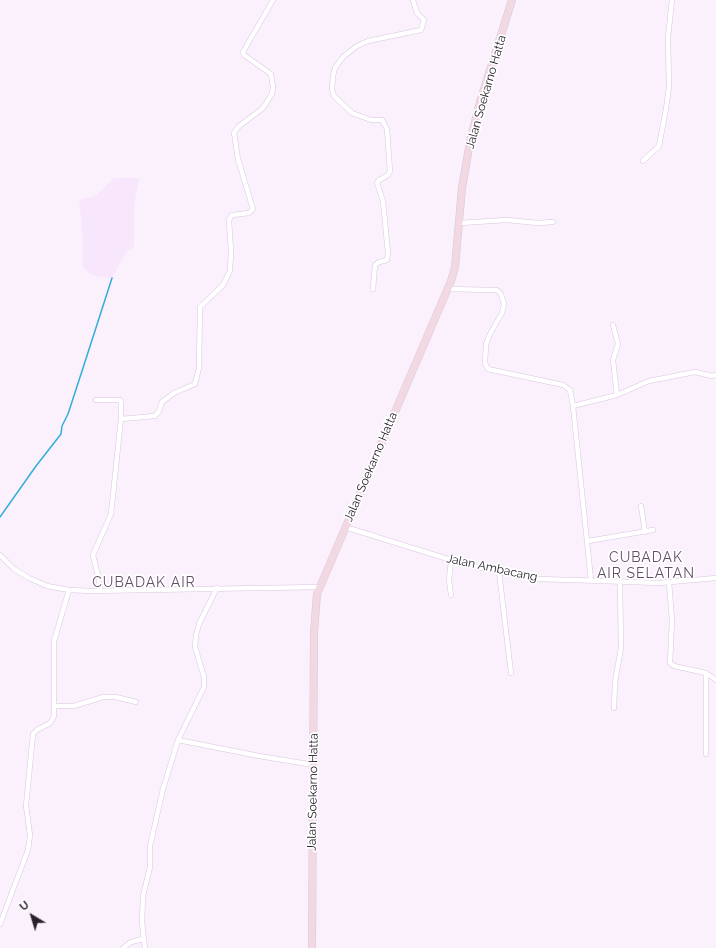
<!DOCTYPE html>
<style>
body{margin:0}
#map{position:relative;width:716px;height:948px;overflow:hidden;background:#faf1fd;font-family:Raleway,sans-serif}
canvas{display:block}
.north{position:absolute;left:12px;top:896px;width:40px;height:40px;-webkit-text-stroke:3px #fff;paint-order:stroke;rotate:322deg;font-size:11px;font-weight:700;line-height:16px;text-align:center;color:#29212c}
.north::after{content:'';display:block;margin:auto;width:14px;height:18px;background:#29212c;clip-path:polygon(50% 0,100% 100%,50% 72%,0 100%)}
</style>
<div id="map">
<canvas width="716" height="948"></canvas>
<div class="north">U</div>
</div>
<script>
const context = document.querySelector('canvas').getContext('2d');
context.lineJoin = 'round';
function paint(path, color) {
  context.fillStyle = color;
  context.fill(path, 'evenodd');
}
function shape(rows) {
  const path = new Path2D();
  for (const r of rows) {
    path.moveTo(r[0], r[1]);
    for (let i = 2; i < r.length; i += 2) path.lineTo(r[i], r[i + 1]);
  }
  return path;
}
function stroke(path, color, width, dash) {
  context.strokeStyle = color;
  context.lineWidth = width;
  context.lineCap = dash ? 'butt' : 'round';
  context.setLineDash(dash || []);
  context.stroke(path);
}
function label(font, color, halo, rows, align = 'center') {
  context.font = font + ' Raleway,sans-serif';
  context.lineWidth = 3.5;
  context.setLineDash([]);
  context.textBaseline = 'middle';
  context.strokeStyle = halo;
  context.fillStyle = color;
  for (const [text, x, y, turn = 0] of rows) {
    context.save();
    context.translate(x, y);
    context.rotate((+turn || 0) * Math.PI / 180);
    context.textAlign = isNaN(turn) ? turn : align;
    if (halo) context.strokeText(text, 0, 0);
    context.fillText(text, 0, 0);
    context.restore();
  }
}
paint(shape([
 [114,178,139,178,134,206,134,247,127,251,112,278,95,276,89,273,83,267,82,228,79,200,95,196]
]), '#f8e7fc');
stroke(shape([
 [0,517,36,466,61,434,62,426,68,414,83,368,112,278]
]), '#31addb', 1.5);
const street = shape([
 [643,161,659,146,666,109,669,87,668,37,672,0],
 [460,223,507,220,538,223,553,222],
 [373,289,375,265,379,262,387,260,388,253,383,201,377,183,379,180,388,175,390,171,387,129,382,120,371,120,352,113,334,96,332,89,333,76,335,68,343,57,357,46,368,41,421,30,424,20,417,13,413,0],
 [449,289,491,290,497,290,501,294,504,304,502,313,490,334,486,344,485,363,488,369,563,385,570,390,573,406,591,580],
 [613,325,618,344,613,360,617,395],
 [96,400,120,400,121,403,121,419],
 [573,406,617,395,649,381,695,372,712,376,716,375],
 [641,506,645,532],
 [345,527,464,564,518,576,540,579,632,582,659,583,716,578],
 [588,541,653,530],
 [0,555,14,569,29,578,47,586,69,590,91,591,319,587],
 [499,572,511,673],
 [669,582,672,620,670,663,674,666,706,673,706,754],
 [100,591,99,580,93,555,111,514,121,419,155,416,159,411,162,402,174,393,195,384,199,368,200,307,223,285,230,271,231,252,229,220,232,215,249,213,253,209,238,159,234,133,238,127,263,108,272,94,273,87,271,74,244,55,243,52,273,0],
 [451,595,449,580,451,560],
 [706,673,716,680],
 [54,706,74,706,103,697,116,697,136,702],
 [614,708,615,682,621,648,620,581],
 [178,740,204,687,204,677,195,647,196,635,199,624,217,588],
 [0,924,28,850,30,835,26,806,33,734,37,730,50,723,54,716,54,641,69,590],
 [123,948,131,942,143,939],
 [145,948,142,922,143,896,150,867,150,846,163,789,178,740,259,756,314,765]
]);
const secondary = shape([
 [312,948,314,632,317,594,451,281,455,267,462,188,470,142,480,102,512,0]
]);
stroke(street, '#dac4e0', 5.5);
stroke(secondary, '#dac4e0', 8);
stroke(street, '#fff', 4.5);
stroke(secondary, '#f2d8e0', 7);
label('12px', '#29212c', '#fff', [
 ["Jalan Soekarno Hatta",486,92,-74],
 ["Jalan Soekarno Hatta",371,467,-67],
 ["Jalan Ambacang",492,568,12],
 ["Jalan Soekarno Hatta",313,792,-89]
]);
context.letterSpacing = '1px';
label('14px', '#624f67', '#fff', [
 ["CUBADAK",646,558],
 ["AIR SELATAN",646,574],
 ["CUBADAK AIR",144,583]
]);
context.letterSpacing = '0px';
</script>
